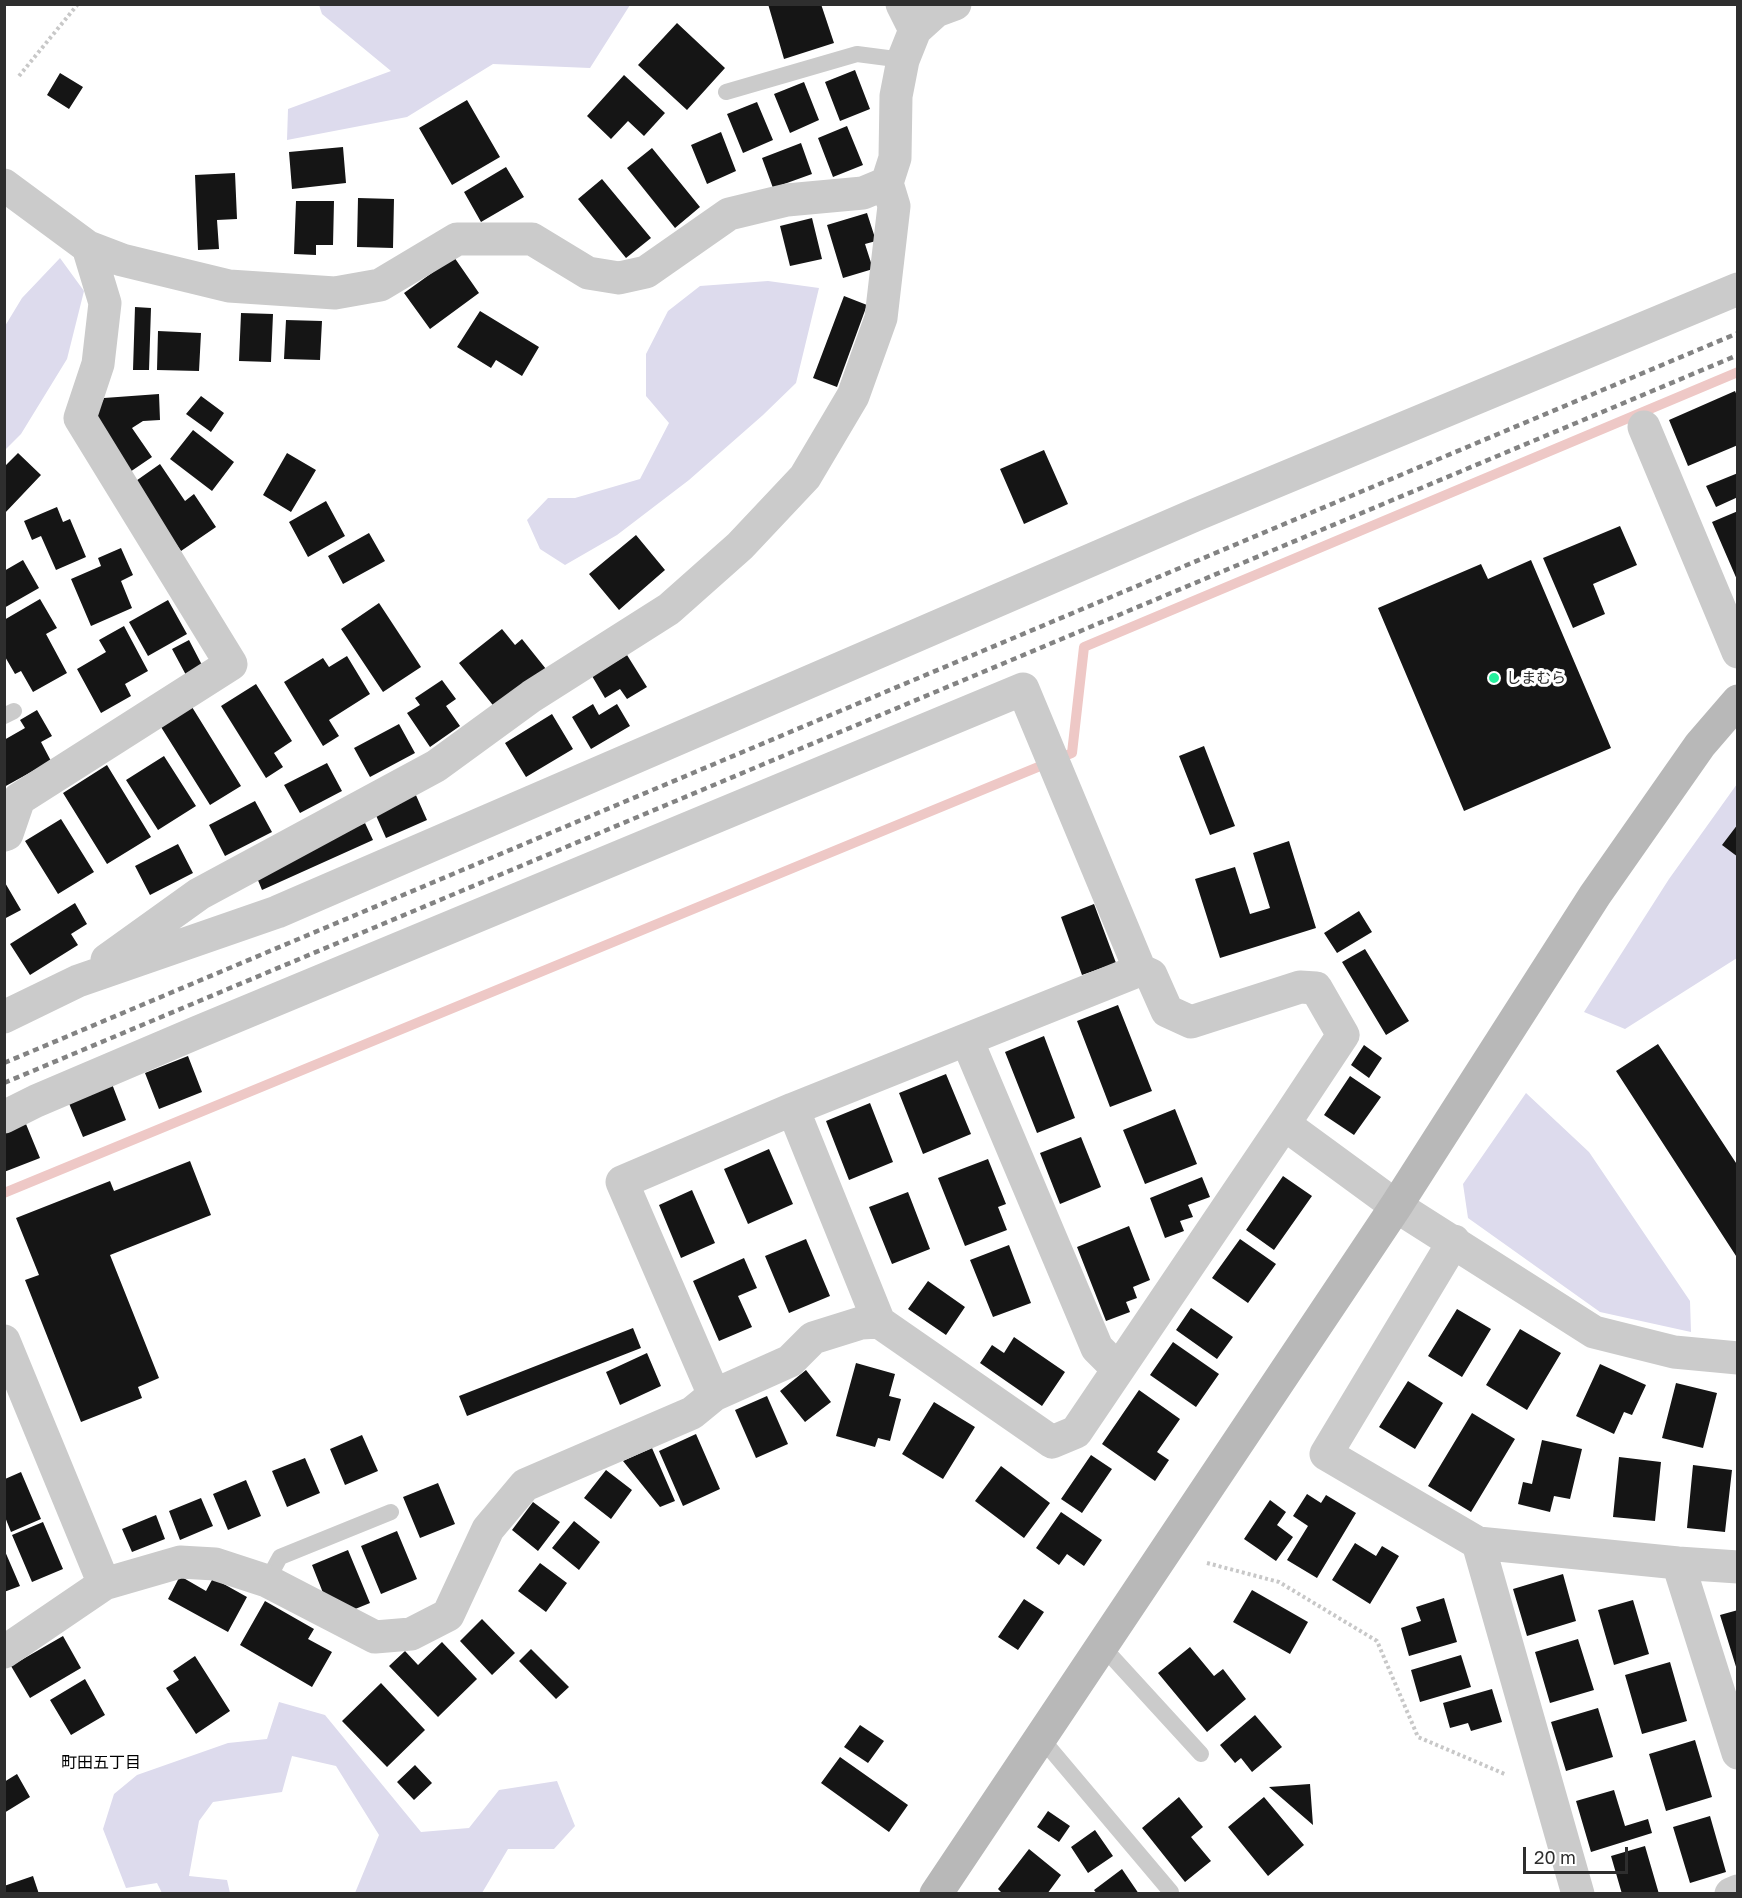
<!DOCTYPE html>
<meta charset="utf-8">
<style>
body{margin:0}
#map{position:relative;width:1742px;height:1898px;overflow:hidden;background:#fff;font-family:"Golos Text",sans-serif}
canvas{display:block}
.frame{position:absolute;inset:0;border:6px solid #2e2e2e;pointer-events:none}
.scale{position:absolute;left:1523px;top:1847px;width:105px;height:27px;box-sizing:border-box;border:3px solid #2e2e2e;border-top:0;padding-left:8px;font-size:18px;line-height:21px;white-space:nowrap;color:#2e2e2e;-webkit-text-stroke:4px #fff;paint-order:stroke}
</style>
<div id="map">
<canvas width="1742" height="1898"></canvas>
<div class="frame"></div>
<div class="scale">20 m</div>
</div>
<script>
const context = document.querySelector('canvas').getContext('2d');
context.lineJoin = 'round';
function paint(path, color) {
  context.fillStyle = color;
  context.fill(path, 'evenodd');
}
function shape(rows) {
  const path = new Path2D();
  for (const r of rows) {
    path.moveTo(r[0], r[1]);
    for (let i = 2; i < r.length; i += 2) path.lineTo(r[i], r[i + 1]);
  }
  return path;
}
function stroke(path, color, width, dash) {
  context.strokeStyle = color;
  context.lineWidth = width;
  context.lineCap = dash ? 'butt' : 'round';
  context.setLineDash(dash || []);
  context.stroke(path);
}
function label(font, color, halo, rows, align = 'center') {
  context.font = font + ' "Golos Text","Noto Sans JP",sans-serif';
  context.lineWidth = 6;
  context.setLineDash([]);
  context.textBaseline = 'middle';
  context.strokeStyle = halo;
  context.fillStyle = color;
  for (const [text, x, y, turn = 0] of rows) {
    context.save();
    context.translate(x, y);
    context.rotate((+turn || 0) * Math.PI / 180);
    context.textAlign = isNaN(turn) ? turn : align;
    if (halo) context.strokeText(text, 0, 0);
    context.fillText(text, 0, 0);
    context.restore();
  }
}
paint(shape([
 [319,5,319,4,630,5,590,68,493,64,407,117,287,140,288,109,391,71,322,14],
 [60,258,84,291,67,359,21,434,5,450,5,326,22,298],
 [768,281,819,288,796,383,763,415,689,480,617,535,565,565,540,549,527,520,548,498,575,498,640,479,669,423,646,396,646,354,668,311,700,286],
 [1737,784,1737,958,1625,1029,1584,1012,1669,879],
 [1526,1093,1589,1152,1690,1301,1691,1332,1600,1312,1468,1218,1463,1184],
 [279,1702,325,1715,421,1832,469,1828,499,1790,557,1781,575,1826,554,1849,508,1849,482,1893,355,1893,379,1835,336,1766,292,1756,282,1792,213,1802,199,1821,189,1876,227,1880,230,1893,162,1893,157,1883,126,1888,103,1829,114,1794,137,1775,228,1743,267,1739]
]), '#dddbed');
stroke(shape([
 [4,1193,1072,753,1084,647,1738,372]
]), '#eec8c6', 10);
paint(shape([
 [768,4,821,4,834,43,784,59],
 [677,23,725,68,687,110,638,65],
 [855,70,870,109,840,121,825,82],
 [60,73,83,87,69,109,47,95],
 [624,75,665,113,644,136,628,121,611,139,587,116],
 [804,82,819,120,790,133,774,94],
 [467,100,500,157,452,185,419,128],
 [757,102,773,140,743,153,727,114],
 [847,126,863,165,833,177,818,138],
 [721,132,736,171,707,184,691,145],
 [801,143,812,174,773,188,762,158],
 [343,147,346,183,292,189,289,152],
 [652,148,700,207,675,228,627,168],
 [506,167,524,197,481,222,464,192],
 [235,173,237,219,217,220,219,249,198,250,195,175],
 [602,179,651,238,626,258,578,199],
 [358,198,394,199,393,248,357,247],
 [296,201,334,201,333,245,316,245,316,255,294,254],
 [867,213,876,241,865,244,873,269,843,278,827,225],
 [812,218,822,259,790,266,780,226],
 [454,257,479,293,430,329,404,293],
 [844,296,867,305,837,387,813,378],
 [135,307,151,308,149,370,133,370],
 [480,311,539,347,522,376,496,360,491,368,457,347],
 [241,313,273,314,271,362,239,361],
 [286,320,322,321,320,360,284,359],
 [158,331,201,333,199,371,157,370],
 [1735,391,1738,398,1738,445,1688,466,1669,420],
 [159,394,160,420,143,421,132,428,152,457,130,472,94,419,104,398],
 [201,396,224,413,211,432,186,414],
 [193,430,234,462,212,491,170,459],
 [1044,450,1068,504,1024,524,1000,469],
 [18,453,41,475,4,514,4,467],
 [287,453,316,470,291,512,263,495],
 [160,464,185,501,194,494,216,527,181,551,133,483],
 [1738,473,1738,497,1716,507,1706,486],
 [326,501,345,536,308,557,289,522],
 [57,507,63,522,70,519,86,557,56,570,41,536,32,540,24,521],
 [1738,511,1738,582,1712,522],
 [1620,526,1637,565,1593,584,1605,614,1573,628,1543,558],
 [369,533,385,561,343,584,328,556],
 [636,535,665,570,619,610,589,574],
 [121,548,133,575,121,581,132,608,91,626,71,579,101,566,98,558],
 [23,560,39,588,4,608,4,571],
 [1531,560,1611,748,1464,811,1378,608,1481,564,1488,579],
 [40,599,57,628,46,634,67,673,33,692,21,671,15,674,4,655,4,620],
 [168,600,187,634,148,656,129,622],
 [379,603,421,667,383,692,341,629],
 [124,626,148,671,125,684,131,696,101,713,77,669,106,652,99,640],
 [502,629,515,645,522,639,546,669,496,709,459,663],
 [189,640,202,665,186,675,172,649],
 [627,655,647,687,627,699,620,689,605,698,592,676],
 [347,656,370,694,329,720,339,736,323,746,284,682,323,658,329,667],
 [442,680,456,699,446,706,460,726,430,747,407,713,420,705,415,698],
 [256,684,292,741,274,753,283,767,266,778,221,706],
 [593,704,599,715,617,704,630,726,591,749,572,717],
 [192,707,241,786,210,805,161,727],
 [37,710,52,736,41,742,51,761,4,787,4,740,25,728,20,720],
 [552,714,573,749,526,777,505,743],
 [399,724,415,753,370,777,354,748],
 [1204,746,1235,826,1210,835,1179,756],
 [164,756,196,806,158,830,126,780],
 [327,763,342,791,300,813,284,785],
 [107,765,151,837,107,864,63,793],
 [415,793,427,820,386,838,374,811],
 [255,801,272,832,225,856,209,825],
 [61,819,94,872,58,894,25,841],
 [365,823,373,840,262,890,255,873],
 [1738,824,1738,857,1722,845],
 [1289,841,1316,928,1220,958,1195,879,1235,867,1250,914,1270,908,1253,853],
 [178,844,193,873,150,895,135,866],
 [4,881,21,910,4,919],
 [75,903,87,924,71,934,78,945,30,975,10,944],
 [1094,904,1116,963,1082,975,1061,917],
 [1359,911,1372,932,1337,953,1324,933],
 [1365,949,1409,1021,1386,1035,1342,962],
 [1118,1005,1152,1091,1110,1107,1077,1021],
 [1044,1036,1075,1118,1037,1133,1005,1052],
 [1658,1044,1738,1166,1738,1259,1616,1071],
 [1364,1045,1382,1058,1369,1078,1351,1065],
 [188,1056,202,1092,159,1109,145,1073],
 [946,1074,971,1134,923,1154,899,1093],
 [1350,1076,1381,1097,1354,1135,1324,1115],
 [112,1084,126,1120,83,1137,68,1101],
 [870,1103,893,1162,849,1180,826,1121],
 [1175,1109,1197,1164,1145,1184,1123,1130],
 [26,1124,40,1158,4,1172,4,1133],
 [1081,1137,1101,1187,1060,1204,1040,1153],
 [769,1149,793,1204,748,1224,724,1169],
 [988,1159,1006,1204,998,1207,1007,1230,965,1246,938,1178],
 [190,1161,211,1215,110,1255,159,1378,138,1387,142,1398,81,1422,25,1280,39,1275,16,1218,110,1181,114,1191],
 [1283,1176,1312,1196,1274,1250,1246,1230],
 [1202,1177,1210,1197,1188,1205,1193,1217,1180,1221,1184,1231,1165,1238,1150,1198],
 [692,1190,715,1243,681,1258,659,1205],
 [908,1192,930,1249,892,1264,869,1207],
 [1129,1226,1150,1280,1133,1287,1137,1298,1126,1302,1130,1312,1106,1321,1077,1247],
 [806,1239,830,1296,789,1313,765,1256],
 [1240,1239,1276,1264,1248,1303,1212,1278],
 [1009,1245,1031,1303,993,1317,970,1260],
 [744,1258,757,1288,738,1296,752,1327,719,1341,693,1281],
 [928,1281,965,1307,946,1335,908,1309],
 [1191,1308,1233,1337,1217,1359,1176,1330],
 [1457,1309,1491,1329,1462,1377,1428,1356],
 [633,1328,641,1348,467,1416,459,1396],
 [1520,1329,1561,1353,1527,1410,1486,1385],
 [1014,1337,1065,1372,1042,1406,980,1363,992,1345,1004,1353],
 [1173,1342,1219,1374,1196,1407,1150,1375],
 [647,1353,661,1386,620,1405,606,1372],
 [856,1363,895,1374,889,1396,901,1399,890,1441,878,1438,875,1447,836,1436],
 [1600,1364,1646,1385,1632,1415,1624,1412,1614,1434,1576,1416],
 [806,1370,831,1402,805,1422,780,1391],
 [1408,1381,1443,1403,1415,1449,1379,1427],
 [1676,1383,1717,1393,1703,1448,1662,1438],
 [1139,1390,1180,1419,1157,1452,1169,1460,1155,1481,1102,1444],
 [767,1396,788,1444,756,1458,735,1410],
 [934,1402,975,1427,943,1479,902,1454],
 [1472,1413,1515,1439,1471,1512,1428,1486],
 [696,1434,720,1489,683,1506,659,1451],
 [362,1435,378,1471,345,1485,330,1449],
 [1542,1440,1582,1449,1570,1499,1554,1496,1550,1512,1518,1504,1523,1482,1532,1484],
 [652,1448,675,1501,660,1507,623,1461],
 [1091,1455,1112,1469,1082,1513,1061,1499],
 [1619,1457,1661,1462,1655,1521,1613,1517],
 [305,1458,320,1493,287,1507,272,1471],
 [1693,1465,1732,1470,1725,1532,1687,1528],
 [1001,1466,1050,1503,1024,1538,975,1501],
 [606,1470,632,1490,611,1519,584,1498],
 [21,1472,41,1519,11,1532,5,1517,5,1479],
 [246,1480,261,1516,228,1530,213,1494],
 [438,1483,455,1524,420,1538,403,1497],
 [1307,1494,1321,1503,1326,1495,1356,1513,1317,1578,1287,1560,1308,1526,1293,1516],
 [201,1498,213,1526,180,1540,169,1511],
 [1270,1500,1286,1512,1277,1525,1293,1537,1276,1561,1244,1539],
 [533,1502,560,1522,538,1551,512,1530],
 [1061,1512,1102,1540,1084,1566,1067,1554,1059,1565,1036,1548],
 [156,1515,165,1539,132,1552,122,1529],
 [574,1521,600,1542,579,1570,552,1548],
 [43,1522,63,1569,32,1582,12,1535],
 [397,1531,417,1579,381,1594,361,1546],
 [1355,1543,1376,1556,1382,1546,1399,1556,1370,1604,1332,1580],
 [4,1549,20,1586,4,1592],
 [348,1550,370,1603,333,1618,312,1565],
 [540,1563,567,1583,546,1612,518,1591],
 [1563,1574,1576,1621,1527,1636,1513,1589],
 [180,1576,206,1591,213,1578,247,1597,228,1632,168,1599],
 [1252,1590,1308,1622,1290,1654,1233,1622],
 [1444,1598,1457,1642,1409,1656,1401,1628,1421,1621,1416,1607],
 [1024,1599,1044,1612,1018,1650,998,1637],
 [1633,1600,1649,1654,1614,1665,1598,1610],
 [265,1601,314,1629,308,1639,332,1652,312,1687,240,1645],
 [1738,1610,1738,1670,1737,1670,1720,1615],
 [482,1619,515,1653,492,1675,460,1641],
 [63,1636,81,1668,30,1698,11,1666],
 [1578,1639,1594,1690,1550,1703,1535,1652],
 [442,1642,477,1679,438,1717,389,1666,405,1651,418,1665],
 [1190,1647,1214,1676,1223,1669,1246,1699,1207,1732,1158,1673],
 [531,1649,569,1687,556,1699,519,1661],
 [1461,1655,1471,1687,1420,1702,1411,1670],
 [195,1656,230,1711,196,1734,166,1688,179,1680,173,1671],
 [1670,1662,1687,1721,1642,1734,1625,1675],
 [85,1679,105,1715,71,1735,50,1700],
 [381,1683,425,1730,387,1767,342,1721],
 [1492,1689,1502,1722,1471,1731,1468,1723,1450,1728,1443,1703],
 [1598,1708,1613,1757,1566,1771,1551,1722],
 [1255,1715,1282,1747,1252,1772,1241,1758,1235,1763,1220,1745],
 [860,1725,884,1741,868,1763,844,1747],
 [1695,1740,1712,1797,1666,1811,1649,1754],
 [840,1757,908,1805,889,1832,821,1783],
 [415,1765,432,1783,414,1800,397,1782],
 [17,1774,30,1797,4,1813,4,1782],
 [1310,1784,1313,1825,1269,1787],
 [1614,1790,1625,1826,1648,1819,1652,1833,1591,1852,1576,1801],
 [1179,1797,1203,1827,1191,1837,1211,1861,1185,1882,1142,1828],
 [1264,1797,1304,1845,1268,1876,1228,1827],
 [1048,1811,1070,1826,1059,1842,1037,1827],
 [1710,1816,1726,1872,1690,1883,1673,1827],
 [1095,1830,1113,1856,1088,1873,1071,1847],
 [1645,1846,1659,1894,1622,1894,1611,1856],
 [1029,1849,1061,1875,1047,1894,1003,1894,998,1889],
 [1122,1869,1139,1894,1097,1894,1094,1890],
 [33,1876,39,1894,4,1894,4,1886]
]), '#151515');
stroke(shape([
 [19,76,78,4],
 [1207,1563,1279,1582,1377,1641,1418,1737,1507,1775]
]), '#c8c8c8', 4, [3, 3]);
stroke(shape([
 [726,92,857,54,903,60],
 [4,716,14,711],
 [267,1581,280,1557,391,1512],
 [1102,1646,1201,1754],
 [1041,1738,1171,1892]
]), '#cbcbcb', 16);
stroke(shape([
 [902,4,915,30],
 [4,185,88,247,122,260,229,286,335,293,380,285,457,239,532,239,588,273,619,278,646,272,729,214,787,200,863,193,887,183],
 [1644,427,1738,652],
 [4,835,7,834,19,799,231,664,80,418,98,364,105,303,88,247],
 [107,960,199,894,436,766,532,696,669,609,740,546,805,477,853,396,881,318,894,206,887,183,895,158,896,96,903,60,915,30,936,11,955,4],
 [4,1017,78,981,277,912,1195,515,1738,289],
 [967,1040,1097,1348,1118,1369],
 [793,1109,879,1322],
 [4,1117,36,1101,198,1032,1023,689,1140,970,1151,975,1167,1011,1191,1022,1300,987,1316,988,1343,1035,1284,1124],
 [1454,1241,1326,1454,1478,1543,1678,1563,1738,1567],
 [4,1341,104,1584],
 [714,1395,622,1182,793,1109,1140,970],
 [1478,1543,1578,1894],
 [1678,1563,1738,1753],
 [4,1652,104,1584,180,1562,215,1564,267,1581,375,1637,411,1634,448,1615,488,1529,525,1485,692,1413,714,1395,790,1361,813,1338,861,1323,879,1322,1052,1442,1076,1432,1284,1124,1396,1206,1594,1332,1674,1352,1738,1358],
 [1731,1894,1738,1891]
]), '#cbcbcb', 33);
stroke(shape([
 [936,1894,1396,1206,1595,895,1700,745,1738,701]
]), '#b8b8b8', 33);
stroke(shape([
 [4,1063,1738,333],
 [4,1083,1738,355]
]), '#838383', 4.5, [6, 4.5]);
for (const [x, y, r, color] of [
 [1494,678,6,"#25f09d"]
]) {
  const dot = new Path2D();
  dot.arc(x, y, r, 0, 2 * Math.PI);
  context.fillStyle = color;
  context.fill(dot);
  stroke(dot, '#fff', 2);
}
label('15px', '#2e2e2e', '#fff', [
 ["しまむら",1506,678]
], 'left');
label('16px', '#000', '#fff', [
 ["町田五丁目",101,1763]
]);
</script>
